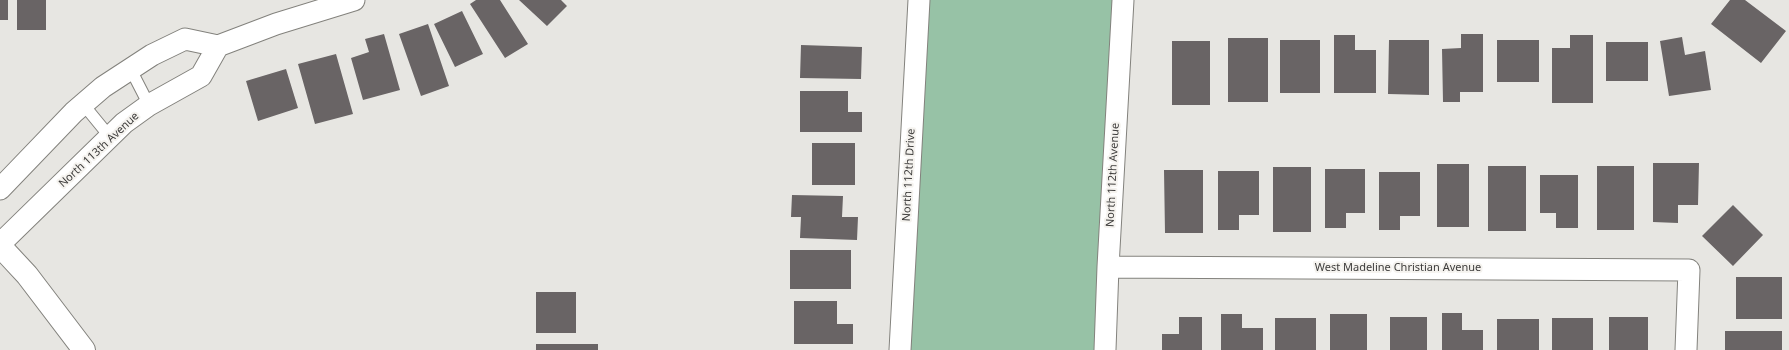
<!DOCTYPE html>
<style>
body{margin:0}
canvas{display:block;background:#e7e6e2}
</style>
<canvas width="1789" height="350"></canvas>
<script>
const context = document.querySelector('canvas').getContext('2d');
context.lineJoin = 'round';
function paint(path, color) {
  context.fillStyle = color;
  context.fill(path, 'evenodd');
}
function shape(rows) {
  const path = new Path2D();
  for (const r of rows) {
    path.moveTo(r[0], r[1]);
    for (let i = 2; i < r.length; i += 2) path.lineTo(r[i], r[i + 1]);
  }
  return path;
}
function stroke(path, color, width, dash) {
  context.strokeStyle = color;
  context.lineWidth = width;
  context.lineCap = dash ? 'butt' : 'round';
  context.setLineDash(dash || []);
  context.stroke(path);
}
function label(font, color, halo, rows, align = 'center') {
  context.font = font + ' "Noto Sans",sans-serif';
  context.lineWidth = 4;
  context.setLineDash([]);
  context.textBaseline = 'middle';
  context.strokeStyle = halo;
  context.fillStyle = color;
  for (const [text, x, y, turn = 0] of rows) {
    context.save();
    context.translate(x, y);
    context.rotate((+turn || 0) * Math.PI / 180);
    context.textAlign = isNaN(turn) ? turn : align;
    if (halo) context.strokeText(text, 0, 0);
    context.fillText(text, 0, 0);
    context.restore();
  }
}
paint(shape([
 [919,0,1123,0,1105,350,900,350]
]), '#97c2a6');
paint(shape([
 [0,0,8,0,8,20,0,20],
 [17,0,46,0,46,30,17,30],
 [476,0,500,0,528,44,505,58,470,4],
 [519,0,561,0,567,6,547,26],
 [1730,0,1745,0,1786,31,1761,63,1711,24],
 [462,11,483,54,455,67,434,24],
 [428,24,449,86,421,96,399,34],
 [384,34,400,90,363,100,351,58,369,52,365,39],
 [1461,34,1483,34,1483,92,1460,92,1460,102,1443,102,1442,49,1461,48],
 [1334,35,1355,35,1355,50,1376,50,1376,93,1334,93],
 [1570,35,1593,35,1593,103,1552,103,1552,48,1570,48],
 [1682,37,1685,55,1705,51,1711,90,1669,96,1660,41],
 [1228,38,1268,38,1268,102,1228,102],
 [1280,40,1320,40,1320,93,1280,93],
 [1389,40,1429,40,1429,95,1388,94],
 [1497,40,1539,40,1539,82,1497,82],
 [1172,41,1210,41,1210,105,1172,105],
 [1606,42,1648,42,1648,81,1606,81],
 [801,45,862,47,861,79,800,78],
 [336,54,353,114,315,124,298,64],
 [286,69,298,108,258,121,246,81],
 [800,91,848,91,848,112,862,112,862,132,800,132],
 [812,143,855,143,855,185,812,185],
 [1653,163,1699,163,1698,205,1678,205,1678,223,1653,222],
 [1437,164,1469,164,1469,227,1437,227],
 [1488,166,1526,166,1526,231,1488,231],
 [1597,166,1634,166,1634,230,1597,230],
 [1273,167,1311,167,1311,232,1273,232],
 [1325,169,1365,169,1365,213,1346,213,1346,228,1325,228],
 [1164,170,1203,170,1203,233,1165,233],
 [1218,171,1259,171,1259,215,1239,215,1239,230,1218,230],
 [1379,172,1420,172,1420,216,1400,216,1400,230,1379,230],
 [1540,175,1578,175,1578,228,1556,228,1556,213,1540,213],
 [792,195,843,196,842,217,858,217,857,240,800,238,801,217,791,217],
 [1733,205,1763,235,1733,266,1702,236],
 [790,250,851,250,851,289,790,289],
 [1736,277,1782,277,1782,319,1736,319],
 [536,292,576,292,576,333,536,333],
 [794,301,837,301,837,324,853,324,853,344,794,344],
 [1442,313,1462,313,1462,330,1483,330,1483,350,1442,350],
 [1221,314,1242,314,1242,328,1263,328,1263,350,1221,350],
 [1330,314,1367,314,1367,350,1330,350],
 [1179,317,1202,317,1202,350,1162,350,1162,334,1179,334],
 [1390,317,1427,317,1427,350,1390,350],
 [1609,317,1648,317,1648,350,1609,350],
 [1275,318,1316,318,1316,350,1275,350],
 [1552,318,1593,318,1593,350,1552,350],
 [1497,319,1539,319,1539,350,1497,350],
 [1725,331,1782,331,1782,350,1725,350],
 [536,344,598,344,598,350,536,350]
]), '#696465');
const lane = shape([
 [130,68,149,105],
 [83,104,110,137]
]);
const street = shape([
 [0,189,74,112,103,87,152,55,185,39,218,46,276,24,354,0],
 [0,244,124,123,149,105,201,76,218,46],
 [1108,267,1689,270,1686,350],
 [900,350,919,0],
 [1105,350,1108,267,1123,0]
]);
const secondary = shape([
 [0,246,27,275,84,350]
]);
stroke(lane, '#83827d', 13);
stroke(street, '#83827d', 23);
stroke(secondary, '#83827d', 24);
stroke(lane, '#fff', 11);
stroke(street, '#fff', 21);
stroke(secondary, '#fff', 22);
label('11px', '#3d3c3b', '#f5f3ef', [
 ["North 113th Avenue",99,150,-43],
 ["North 112th Drive",909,175,-87],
 ["North 112th Avenue",1113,175,-87],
 ["West Madeline Christian Avenue",1398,268]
]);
</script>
